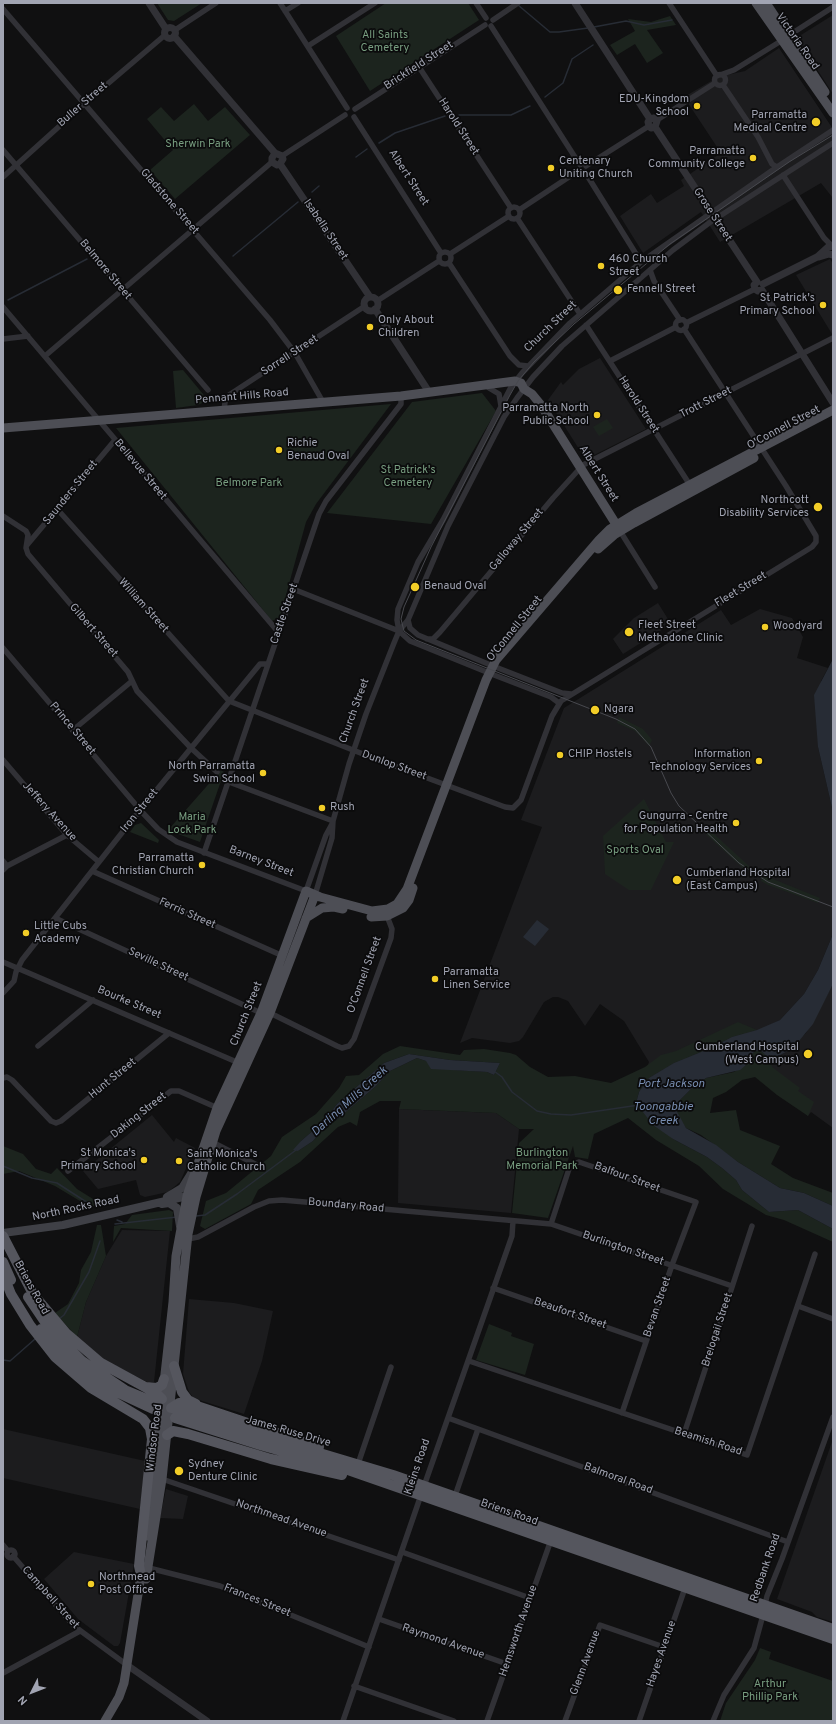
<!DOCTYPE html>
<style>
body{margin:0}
#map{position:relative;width:836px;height:1724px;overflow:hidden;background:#101011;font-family:Overpass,sans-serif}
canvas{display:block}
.frame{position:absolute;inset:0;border:4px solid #a1a4b2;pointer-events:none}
.north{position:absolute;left:12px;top:1672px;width:40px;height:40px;-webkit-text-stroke:3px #0b0b0c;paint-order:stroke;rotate:228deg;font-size:11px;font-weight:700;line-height:16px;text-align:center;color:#a1a4b2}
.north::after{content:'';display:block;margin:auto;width:14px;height:18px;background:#a1a4b2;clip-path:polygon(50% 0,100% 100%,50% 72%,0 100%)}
</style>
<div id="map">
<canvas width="836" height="1724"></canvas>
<div class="frame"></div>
<div class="north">N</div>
</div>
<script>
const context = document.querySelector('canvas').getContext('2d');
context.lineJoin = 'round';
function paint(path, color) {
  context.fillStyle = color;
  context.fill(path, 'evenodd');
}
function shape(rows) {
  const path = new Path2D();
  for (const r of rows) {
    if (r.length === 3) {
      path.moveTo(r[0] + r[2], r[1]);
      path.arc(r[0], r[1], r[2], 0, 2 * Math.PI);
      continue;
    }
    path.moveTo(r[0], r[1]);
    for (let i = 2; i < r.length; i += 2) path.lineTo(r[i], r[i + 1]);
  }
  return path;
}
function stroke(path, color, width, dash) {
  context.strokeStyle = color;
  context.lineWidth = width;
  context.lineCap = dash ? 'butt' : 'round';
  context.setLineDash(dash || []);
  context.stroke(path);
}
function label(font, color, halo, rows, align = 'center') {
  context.font = font + ' Overpass,sans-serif';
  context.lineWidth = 3.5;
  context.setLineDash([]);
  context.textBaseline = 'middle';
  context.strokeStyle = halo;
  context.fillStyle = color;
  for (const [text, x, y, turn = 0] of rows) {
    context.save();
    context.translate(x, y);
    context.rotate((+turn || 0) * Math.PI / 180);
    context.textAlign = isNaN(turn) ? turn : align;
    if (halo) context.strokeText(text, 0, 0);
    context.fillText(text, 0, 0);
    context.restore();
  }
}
paint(shape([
 [833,15,833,94,798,40,801,35],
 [779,48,833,129,833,196,832,197,821,183,720,242,701,212,643,253,620,216,651,194,657,203,684,186,681,180,721,153,684,97,718,77,745,71],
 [830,259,833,264,832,334,796,275],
 [600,358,646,429,588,458,584,457,548,400,561,382,563,385,579,369],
 [658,603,671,624,623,654,613,639,634,618],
 [760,609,792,618,803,637,797,658,828,668,821,681,818,747,833,812,833,934,818,970,804,994,780,1020,639,1092,649,1062,624,1021,600,1004,585,1026,568,1001,558,997,553,997,544,1002,523,1037,519,1041,510,1043,472,1038,460,1043,542,827,521,820,564,708,721,610,731,625],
 [833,984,833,1128,811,1112,808,1116,766,1078,769,1058,773,1059,786,1052,806,1033],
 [399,1109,496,1113,519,1129,511,1213,398,1203],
 [152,1115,174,1142,176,1138,195,1148,180,1182,168,1192,145,1197,140,1195,136,1180,98,1189,83,1171],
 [122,1230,170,1231,154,1382,147,1382,106,1361,77,1337,86,1302,106,1256],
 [189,1299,234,1303,273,1311,262,1361,244,1414,202,1401,193,1397,189,1392,183,1374],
 [3,1429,145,1461,140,1509,3,1478],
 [833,1439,833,1622,817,1617,812,1612,777,1599],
 [166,1489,188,1496,183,1519,160,1518],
 [74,1552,134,1564,120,1643,118,1646,114,1646,78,1619,44,1579]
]), '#1c1c1e');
paint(shape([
 [157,3,202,3,174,21,168,20],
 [386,3,468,3,479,20,370,91,336,36],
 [670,16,676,25,647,30,663,53,647,63,635,44,617,55,610,45,635,31,628,19,651,22],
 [194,104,208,121,225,107,250,135,175,199,150,170,173,150,147,119,161,107,174,121],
 [183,370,208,400,198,405,176,408,173,371],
 [482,393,496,411,431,524,327,513,412,402],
 [391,404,316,504,306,522,280,617,272,621,116,428],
 [607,419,613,428,599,436,593,427],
 [619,717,643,729,652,740,649,746,635,731,617,723],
 [221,770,224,772,200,842,175,833,169,829],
 [644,799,666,842,674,842,651,890,629,890,605,874,603,836],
 [141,823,159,840,158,843,130,832,135,825],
 [702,823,750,867,747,872,698,827],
 [763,875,820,898,818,903,768,885,761,881],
 [738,1022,757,1030,732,1037,711,1048,674,1063,649,1078,639,1092,636,1103,673,1139,707,1157,722,1168,736,1180,742,1190,769,1212,798,1210,833,1229,833,1242,784,1220,766,1215,723,1189,699,1166,656,1140,628,1118,594,1134,588,1159,575,1157,573,1146,548,1218,512,1213,519,1143,534,1129,519,1129,496,1113,399,1109,401,1101,380,1101,360,1112,357,1126,350,1122,338,1127,300,1162,258,1190,251,1204,205,1229,200,1226,206,1201,226,1193,271,1156,282,1137,316,1114,339,1088,346,1076,359,1075,383,1054,400,1046,460,1055,464,1050,484,1049,510,1053,516,1055,530,1067,548,1077,575,1076,611,1083,645,1067,661,1055,676,1051],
 [409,1054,450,1060,500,1063,494,1075,487,1072,454,1070,417,1058,390,1071,376,1086,339,1118,325,1127,313,1141,298,1151,301,1141,324,1121,337,1104,384,1063],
 [755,1051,761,1051,765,1054,769,1058,772,1067,800,1088,798,1091,814,1102,808,1116,777,1095,755,1077,742,1080,726,1092,713,1098,710,1113,736,1110,740,1130,780,1146,771,1164,793,1178,833,1193,833,1206,804,1193,780,1188,738,1162,701,1135,686,1128,678,1116,675,1108,677,1103,690,1090,706,1078,734,1072,746,1065,749,1057],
 [3,1146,23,1154,36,1169,51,1174,57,1168,77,1189,101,1204,90,1207,55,1186,19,1171,3,1174],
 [169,1210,173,1212,172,1231,121,1228,113,1242,114,1226,125,1224,132,1215],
 [97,1225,101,1225,106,1256,86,1302,77,1337,55,1313,68,1304,79,1283,81,1270,91,1252],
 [489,1324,512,1333,511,1336,534,1344,525,1375,476,1360],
 [760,1648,771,1652,769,1659,833,1681,833,1721,720,1721,726,1703,755,1660]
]), '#1c241e');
paint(shape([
 [833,659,833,812,818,747,814,695],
 [537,920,549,929,535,946,523,937],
 [833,934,833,984,813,1024,799,1041,786,1052,773,1059,769,1058,761,1051,755,1051,749,1057,746,1065,740,1070,706,1078,690,1090,677,1103,675,1108,686,1128,716,1145,738,1162,780,1188,804,1193,833,1206,833,1229,798,1210,769,1212,742,1190,736,1180,722,1168,707,1157,673,1139,653,1125,636,1103,639,1092,649,1078,674,1063,711,1048,732,1037,757,1030,780,1020,804,994,818,970],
 [409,1054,450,1060,500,1063,494,1075,487,1072,431,1069,426,1061,417,1058,390,1071,376,1086,339,1118,325,1127,313,1141,298,1151,293,1150,301,1141,324,1121,337,1104,384,1063]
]), '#272c35');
stroke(shape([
 [518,5,550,32,559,32,588,28],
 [594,27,626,21,644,25,672,20],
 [545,97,563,83,572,59,593,45],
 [459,115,511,115,530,106],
 [379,143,395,133,445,116],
 [356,157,367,149],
 [312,192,319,186],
 [233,256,298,202],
 [8,300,87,259],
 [494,1071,502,1077,512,1092,537,1111,551,1114,571,1115,639,1105],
 [3,1166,32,1178,57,1183,91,1205],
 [196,1216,205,1215,237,1194,296,1150],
 [117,1220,122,1222],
 [115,1224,177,1217],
 [59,1319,64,1315,89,1272,100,1241],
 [3,1360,10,1361,35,1339]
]), '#272c35', 1.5);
stroke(shape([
 [280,3,347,108],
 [476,3,486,18],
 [669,3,717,76],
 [3,9,270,320,295,353,323,402],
 [285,11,298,3],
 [493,20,518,3],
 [491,26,580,165],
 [175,30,216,3],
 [788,36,833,7],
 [308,46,375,3],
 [419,67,511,208],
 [720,80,5.5],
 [720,75,734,70,781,41],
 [723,85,758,137,772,164,777,167],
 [355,109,485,25],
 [354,117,441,253],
 [657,120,715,83],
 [3,150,208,390],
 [282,156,345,115],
 [586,166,649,126],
 [585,172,641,262],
 [783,175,824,238,831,245],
 [3,177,84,104,165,35],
 [514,213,6],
 [519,210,578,171],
 [517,218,580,314],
 [445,258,6],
 [450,254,509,216],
 [449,263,510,356,519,365,528,366],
 [650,270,654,281,680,320],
 [377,301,439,261],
 [3,307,279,633],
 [681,325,5.5],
 [686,323,755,289],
 [586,325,690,485],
 [3,339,28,336],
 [45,356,272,162],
 [610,361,676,327],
 [489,388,499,394,501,406],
 [224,411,225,402,229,395,365,306],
 [58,510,229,701,363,754,505,807,513,808,521,800,552,716,561,701,812,547,816,542,816,536,786,486,684,329],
 [3,516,26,531,28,535,26,548,28,554,128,672,137,691,191,748,217,772],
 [620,531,655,587],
 [27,545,115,440],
 [293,589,399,631,410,641,489,673],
 [408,620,410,628,418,635,493,666],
 [399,631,397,620,398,609,418,562,443,520,511,387,522,373,570,323,641,262,777,167,833,130],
 [427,639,433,639,440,632,553,498,583,465,833,338],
 [3,648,141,811,158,829,177,842,306,891,326,835,332,824],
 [498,668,562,693,571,694],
 [494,675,551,697,559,703],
 [73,730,132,681],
 [3,760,67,835,99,862],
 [229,782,333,821],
 [204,853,319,514,326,501,401,404,401,396],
 [3,861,7,866],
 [3,870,7,866,67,835],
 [92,871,283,956],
 [315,895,332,838,333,821,349,764,366,714,394,643,399,631,408,620,448,526,504,417,517,398,533,377,562,346,673,250,709,223,833,143],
 [55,918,261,1013],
 [3,962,239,1063],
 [3,993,14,981,16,972,22,960,132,820,260,664,268,664],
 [270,1013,337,1046,342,1048,349,1046,354,1039,391,938,392,929,387,916],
 [38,1046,93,1000],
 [3,1078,7,1077,12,1080,51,1121,56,1123,61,1121,169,1033],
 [212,1142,257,1165],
 [68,1171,171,1091,179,1091,220,1109],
 [551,1224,569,1169,571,1165,579,1162,696,1202,672,1265,622,1413],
 [188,1239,198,1237,254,1207,269,1201,282,1200,305,1202,551,1224,732,1286],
 [493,1288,646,1341],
 [798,1306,833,1319],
 [469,1361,747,1455,815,1254],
 [448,1418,788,1542],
 [684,1434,752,1226],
 [359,1461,391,1367],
 [162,1479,399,1560],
 [424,1486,512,1236,513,1221],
 [455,1496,478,1429],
 [3,1545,8,1551],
 [11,1554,4],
 [402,1552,530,1598],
 [13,1556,74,1626,127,1665],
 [145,1567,220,1586,369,1647],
 [765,1605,767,1596,782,1559,833,1417],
 [379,1619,507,1664],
 [3,1673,80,1631],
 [354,1686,454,1721],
 [343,1721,421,1495],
 [487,1721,551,1540],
 [565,1721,600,1625,664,1647],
 [639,1721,685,1588],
 [713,1721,724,1695,754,1648,763,1615]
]), '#313136', 5.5);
stroke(shape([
 [149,3,166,29],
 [575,3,650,119],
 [170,33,5.5],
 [174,36,275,153],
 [650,119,648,122,649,126,651,128,655,127],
 [650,119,654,118,657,121,655,127],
 [655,127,757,282],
 [275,153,272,158,272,162,277,165,280,164],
 [275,153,282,156,283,159,280,164],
 [280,164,370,297],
 [819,257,829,254,833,255],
 [757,282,754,285,755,289,758,291,762,290],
 [763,284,817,257,828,247,833,246],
 [762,290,833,403],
 [371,304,7],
 [375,309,429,392],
 [127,1665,207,1721]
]), '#313136', 7);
stroke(shape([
 [167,1197,182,1188,195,1167],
 [162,1204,169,1203,177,1208,180,1226],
 [3,1233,63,1225,187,1196,193,1197]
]), '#3f4046', 8);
stroke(shape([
 [756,3,833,113],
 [766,3,825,92],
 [3,428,401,396,515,381,521,383,524,389,532,394,541,405,619,529],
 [598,549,614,535,634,523,754,458],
 [371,917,387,916,403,908,409,900,413,888],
 [306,918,322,908,334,907,343,909],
 [147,1536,173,1302,176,1256,187,1196,217,1108,261,1013,306,891,320,897,372,911,388,909,397,904,407,889,486,680,496,660,599,540,610,529,636,513,833,410],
 [146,1579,162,1479,188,1234,196,1197,216,1131,270,1013,315,895],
 [105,1721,119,1697,124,1683,142,1569]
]), '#4d4e55', 9);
stroke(shape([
 [3,1236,33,1294,66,1333,101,1363,156,1393,162,1399],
 [3,1262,11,1280],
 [3,1274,11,1294,30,1325,55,1357,91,1388,143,1419,150,1428,152,1439,139,1566,141,1575],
 [28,1297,49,1328,82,1361,125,1390,154,1402],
 [41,1329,68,1358,88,1375,110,1389,153,1409],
 [174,1366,182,1392,188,1400,196,1404],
 [146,1387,157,1388,162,1385,164,1379],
 [171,1408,179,1403,200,1407,319,1447],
 [176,1410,393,1475,833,1629],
 [175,1418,260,1445,348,1470,833,1639],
 [167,1435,173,1431,188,1434,271,1459,342,1475]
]), '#55565e', 10);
stroke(shape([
 [833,135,789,162,670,244,574,324,534,362,518,381,510,395,431,547,404,607,401,619,404,631,416,640,616,719,635,729,651,747,671,793,679,806,739,863,768,882,833,907]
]), '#48494f', 1);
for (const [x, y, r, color] of [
 [697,106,4,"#f2cd27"],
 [816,122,5,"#f2cd27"],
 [753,158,4,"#f2cd27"],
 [551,168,4,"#f2cd27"],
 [601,266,4,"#f2cd27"],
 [618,290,5,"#f2cd27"],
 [823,305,4,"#f2cd27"],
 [370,327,4,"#f2cd27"],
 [597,415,4,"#f2cd27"],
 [279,450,4,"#f2cd27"],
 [818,507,5,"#f2cd27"],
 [415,587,5,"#f2cd27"],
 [765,627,4,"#f2cd27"],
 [629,632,5,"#f2cd27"],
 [595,710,5,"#f2cd27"],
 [560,755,4,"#f2cd27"],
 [759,761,4,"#f2cd27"],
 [263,773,4,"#f2cd27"],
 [322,808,4,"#f2cd27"],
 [736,823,4,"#f2cd27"],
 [202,865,4,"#f2cd27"],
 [677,880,5,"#f2cd27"],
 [26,933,4,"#f2cd27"],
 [435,979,4,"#f2cd27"],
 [808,1054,5,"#f2cd27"],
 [144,1160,4,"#f2cd27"],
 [179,1161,4,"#f2cd27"],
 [179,1471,5,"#f2cd27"],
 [91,1584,4,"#f2cd27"]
]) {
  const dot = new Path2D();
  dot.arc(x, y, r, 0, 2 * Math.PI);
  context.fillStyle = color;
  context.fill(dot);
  stroke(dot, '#0b0b0c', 1.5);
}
label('11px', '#789e80', '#0b0b0c', [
 ["All Saints",385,36],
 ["Cemetery",385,49],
 ["Sherwin Park",198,145],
 ["St Patrick's",408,471],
 ["Cemetery",408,484],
 ["Belmore Park",249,484],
 ["Maria",192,818],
 ["Lock Park",192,831],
 ["Sports Oval",635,851],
 ["Burlington",542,1154],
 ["Memorial Park",542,1167],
 ["Arthur",770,1685],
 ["Phillip Park",770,1698]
]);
label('11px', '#a1a4b2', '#0b0b0c', [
 ["Victoria Road",797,42,55],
 ["Brickfield Street",419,66,-33],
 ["Buller Street",83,105,-41],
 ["Harold Street",458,127,57],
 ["Albert Street",408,178,57],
 ["Gladstone Street",169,202,49],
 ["Grose Street",712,215,57],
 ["Isabella Street",325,230,56],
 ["Belmore Street",105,270,50],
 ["Church Street",551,327,-44],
 ["Sorrell Street",290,356,-33],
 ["Pennant Hills Road",242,397,-5],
 ["Trott Street",706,403,-27],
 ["Harold Street",638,405,57],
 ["O'Connell Street",784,428,-28],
 ["Bellevue Street",140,470,50],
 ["Albert Street",598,474,58],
 ["Saunders Street",71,493,-51],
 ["Galloway Street",517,540,-50],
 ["Fleet Street",741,590,-31],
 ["William Street",143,606,48],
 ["Castle Street",285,614,-71],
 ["O'Connell Street",515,629,-51],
 ["Gilbert Street",93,631,49],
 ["Church Street",355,711,-70],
 ["Prince Street",72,729,50],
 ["Dunlop Street",394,766,20],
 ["Iron Street",140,811,-51],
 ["Jeffery Avenue",49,812,48],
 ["Barney Street",261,862,21],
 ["Ferris Street",187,914,24],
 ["Seville Street",158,965,25],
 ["O'Connell Street",365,975,-70],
 ["Bourke Street",129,1003,23],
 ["Church Street",247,1014,-68],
 ["Hunt Street",113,1079,-39],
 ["Daking Street",139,1116,-38],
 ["Balfour Street",627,1178,20],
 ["Boundary Road",346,1206,5],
 ["North Rocks Road",76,1209,-12],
 ["Burlington Street",623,1249,19],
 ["Briens Road",31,1288,61],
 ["Bevan Street",658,1307,-71],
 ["Beaufort Street",570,1314,19],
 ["Brelogail Street",718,1330,-72],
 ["James Ruse Drive",288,1432,16],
 ["Windsor Road",155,1438,-83],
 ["Beamish Road",708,1442,18],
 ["Kleins Road",418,1467,-71],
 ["Balmoral Road",618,1479,20],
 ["Briens Road",509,1513,19],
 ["Northmead Avenue",281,1519,19],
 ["Redbank Road",766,1568,-71],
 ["Campbell Street",50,1598,48],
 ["Frances Street",257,1601,22],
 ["Hemsworth Avenue",519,1631,-71],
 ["Raymond Avenue",443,1642,19],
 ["Hayes Avenue",662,1654,-71],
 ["Glenn Avenue",586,1663,-70]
]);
label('11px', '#a1a4b2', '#0b0b0c', [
 ["EDU-Kingdom",689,100,"right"],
 ["School",689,113,"right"],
 ["Parramatta",807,116,"right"],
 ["Medical Centre",807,129,"right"],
 ["Parramatta",745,152,"right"],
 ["Community College",745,165,"right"],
 ["Centenary",559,162],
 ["Uniting Church",559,175],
 ["460 Church",609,260],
 ["Street",609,273],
 ["Fennell Street",627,290],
 ["St Patrick's",815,299,"right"],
 ["Primary School",815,312,"right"],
 ["Only About",378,321],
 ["Children",378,334],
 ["Parramatta North",589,409,"right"],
 ["Public School",589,422,"right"],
 ["Richie",287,444],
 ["Benaud Oval",287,457],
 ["Northcott",809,501,"right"],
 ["Disability Services",809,514,"right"],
 ["Benaud Oval",424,587],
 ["Fleet Street",638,626],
 ["Methadone Clinic",638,639],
 ["Woodyard",773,627],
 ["Ngara",604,710],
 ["CHIP Hostels",568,755],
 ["Information",751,755,"right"],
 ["Technology Services",751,768,"right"],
 ["North Parramatta",255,767,"right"],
 ["Swim School",255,780,"right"],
 ["Rush",330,808],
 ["Gungurra - Centre",728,817,"right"],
 ["for Population Health",728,830,"right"],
 ["Parramatta",194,859,"right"],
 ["Christian Church",194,872,"right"],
 ["Cumberland Hospital",686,874],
 ["(East Campus)",686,887],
 ["Little Cubs",34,927],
 ["Academy",34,940],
 ["Parramatta",443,973],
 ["Linen Service",443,986],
 ["Cumberland Hospital",799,1048,"right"],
 ["(West Campus)",799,1061,"right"],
 ["St Monica's",136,1154,"right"],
 ["Primary School",136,1167,"right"],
 ["Saint Monica's",187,1155],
 ["Catholic Church",187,1168],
 ["Sydney",188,1465],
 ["Denture Clinic",188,1478],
 ["Northmead",99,1578],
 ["Post Office",99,1591]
], 'left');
label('italic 12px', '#778caf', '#0b0b0c', [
 ["Port Jackson",671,1085],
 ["Darling Mills Creek",350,1102,-42],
 ["Toongabbie",663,1108],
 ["Creek",663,1122]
]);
</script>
